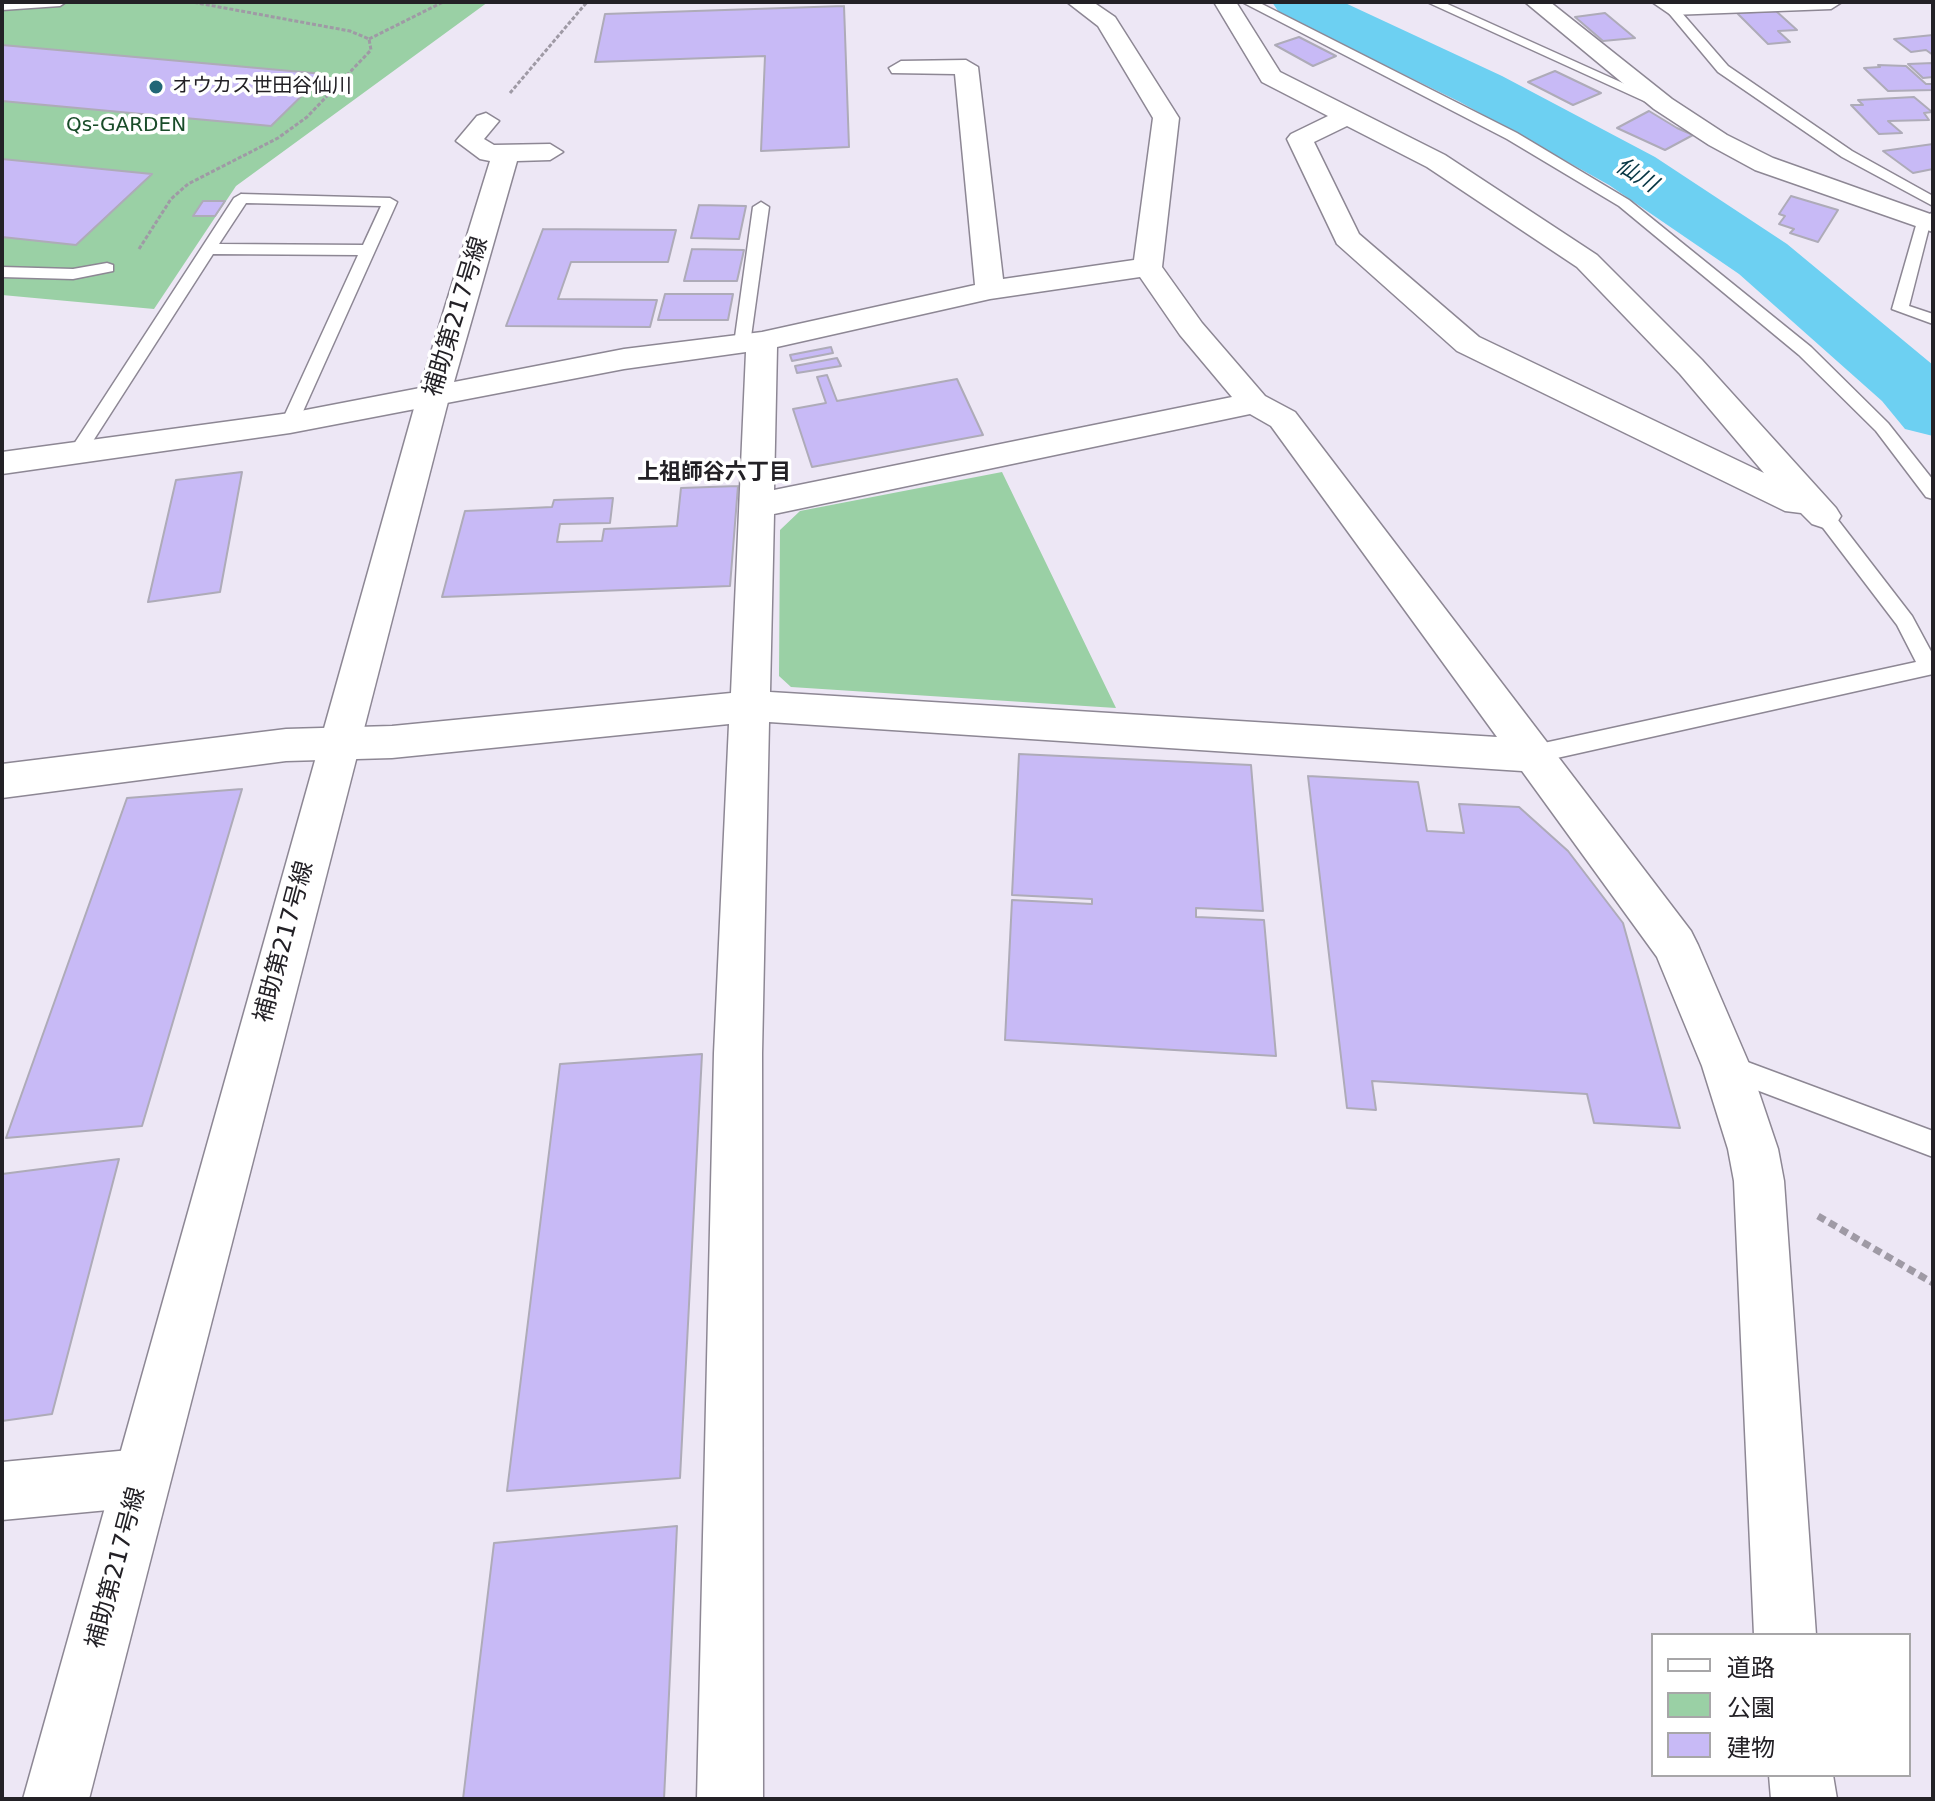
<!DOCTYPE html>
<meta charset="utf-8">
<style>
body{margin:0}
#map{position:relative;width:1935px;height:1801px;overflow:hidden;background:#ede7f5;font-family:"DejaVu Sans","Noto Sans JP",sans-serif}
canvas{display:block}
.frame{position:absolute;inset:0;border:4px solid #232126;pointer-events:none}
.legend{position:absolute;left:1651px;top:1633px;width:260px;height:144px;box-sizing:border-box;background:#fff;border:2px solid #a7a6a8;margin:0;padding:10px 14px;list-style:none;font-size:24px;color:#232126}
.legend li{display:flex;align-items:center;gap:16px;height:40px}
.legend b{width:40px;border:2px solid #a7a6a8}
</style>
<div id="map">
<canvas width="1935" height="1801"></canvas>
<div class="frame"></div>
<ul class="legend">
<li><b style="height:10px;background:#fff"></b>道路</li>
<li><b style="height:22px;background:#9ad0a5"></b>公園</li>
<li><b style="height:22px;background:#c8baf6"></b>建物</li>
</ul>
</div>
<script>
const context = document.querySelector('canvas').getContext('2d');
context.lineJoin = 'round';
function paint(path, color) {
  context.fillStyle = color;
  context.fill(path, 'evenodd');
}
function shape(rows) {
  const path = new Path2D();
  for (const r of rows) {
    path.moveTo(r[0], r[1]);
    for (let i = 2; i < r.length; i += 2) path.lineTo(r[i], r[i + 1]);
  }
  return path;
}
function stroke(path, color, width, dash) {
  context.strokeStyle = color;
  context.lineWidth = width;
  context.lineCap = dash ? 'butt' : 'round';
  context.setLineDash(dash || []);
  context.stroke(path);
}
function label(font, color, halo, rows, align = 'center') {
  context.font = font + ' "DejaVu Sans","Noto Sans JP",sans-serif';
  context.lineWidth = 7;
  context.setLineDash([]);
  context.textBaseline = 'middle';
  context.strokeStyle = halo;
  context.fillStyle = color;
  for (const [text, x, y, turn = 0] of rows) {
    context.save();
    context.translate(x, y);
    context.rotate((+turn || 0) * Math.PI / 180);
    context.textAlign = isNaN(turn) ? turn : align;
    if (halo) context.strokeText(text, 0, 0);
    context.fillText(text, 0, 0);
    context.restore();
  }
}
paint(shape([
 [2,2,488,2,236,186,154,309,2,295],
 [1002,472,1116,708,791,687,779,676,780,530,800,511]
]), '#9ad0a5');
paint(shape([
 [1272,2,1343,2,1502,76,1655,157,1787,244,1933,365,1933,436,1905,429,1882,401,1739,274,1609,185,1460,102,1280,14,1272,2]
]), '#6dd0f2');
const building = shape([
 [844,6,849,147,761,151,765,56,595,62,605,14,844,6],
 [1776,11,1797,30,1778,31,1790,42,1768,44,1737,13,1776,11],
 [1605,13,1635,38,1603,41,1575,17,1605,13],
 [1933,35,1933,55,1926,50,1911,52,1894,39,1933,35],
 [1299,37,1336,56,1313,66,1275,45,1299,37],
 [2,45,324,74,271,126,2,101,2,45],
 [1933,63,1933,77,1923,78,1908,64,1933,63],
 [1878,65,1906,66,1926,84,1933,84,1933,90,1888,91,1864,68,1880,67,1878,65],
 [1555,71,1601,93,1573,105,1528,82,1555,71],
 [1914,97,1932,112,1924,113,1929,120,1888,121,1902,133,1879,134,1851,105,1863,105,1858,100,1914,97],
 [1649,111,1677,128,1693,135,1665,150,1617,128,1649,111],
 [1933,144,1933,169,1913,173,1883,151,1933,144],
 [2,159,152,174,76,245,2,237,2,159],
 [1791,196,1838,210,1818,242,1790,233,1794,229,1779,224,1785,216,1779,214,1791,196],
 [203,201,225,201,215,216,193,216,203,201],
 [699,205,746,206,739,239,691,238,699,205],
 [543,229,676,230,668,262,571,262,558,299,657,300,650,327,506,326,543,229],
 [692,249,744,250,737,281,684,281,692,249],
 [665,294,733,294,728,320,658,320,665,294],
 [831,347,833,353,792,361,790,355,831,347],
 [837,358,841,366,797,373,795,366,837,358],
 [827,375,837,401,957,379,983,435,812,467,793,409,826,403,817,377,827,375],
 [242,472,220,592,148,602,176,480,242,472],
 [738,486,730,586,442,597,465,511,552,507,554,500,613,498,610,523,560,524,557,542,602,541,604,529,677,526,681,488,738,486],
 [1019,754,1251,765,1263,911,1196,908,1196,917,1264,920,1276,1056,1005,1040,1012,900,1092,904,1092,899,1012,895,1019,754],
 [1308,776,1418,782,1427,831,1464,833,1459,804,1519,807,1568,851,1623,923,1680,1128,1594,1123,1587,1094,1372,1081,1376,1110,1347,1108,1308,776],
 [242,789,142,1126,6,1138,127,798,242,789],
 [702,1054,680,1478,507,1491,560,1064,702,1054],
 [119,1159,52,1414,2,1421,2,1174,119,1159],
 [677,1526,664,1799,463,1799,494,1543,677,1526]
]);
paint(building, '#c8baf6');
stroke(building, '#aeabb8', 2);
const lane = shape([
 [2,2,66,2,60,6,2,10,2,2],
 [1242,2,1258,2,1517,133,1629,200,1811,347,1888,423,1933,480,1933,499,1926,497,1876,431,1799,355,1619,206,1507,139,1242,2],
 [1427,2,1443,2,1667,103,1655,106,1427,2],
 [1667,5,1675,5,1728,66,1852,151,1933,196,1933,206,1842,157,1718,72,1667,11,1667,5],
 [241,194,390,198,397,202,296,427,284,427,281,423,358,255,213,254,84,455,72,455,72,447,234,198,241,194],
 [246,203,381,206,363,245,219,244,246,203],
 [761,202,769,207,750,344,742,349,734,344,753,207,761,202],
 [1933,212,1909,306,1933,314,1933,324,1892,309,1917,222,1933,212],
 [107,263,113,265,113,271,73,279,2,277,2,267,73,269,107,263],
 [1824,509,1831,511,1912,616,1933,655,1933,674,1530,764,1522,761,1519,755,1522,749,1530,746,1916,662,1897,625,1814,516,1824,509],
 [1726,1054,1933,1131,1933,1157,1717,1075,1713,1066,1717,1057,1726,1054]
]);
const street = shape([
 [1067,2,1093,2,1115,17,1179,118,1162,267,1202,323,1265,396,1295,412,1691,931,1698,945,1750,1066,1778,1149,1784,1181,1816,1635,1754,1635,1734,1181,1728,1149,1702,1066,1657,957,1522,771,769,722,762,1053,763,1799,697,1799,714,1053,729,724,392,758,286,761,2,798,2,764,286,729,392,726,731,693,746,352,624,369,290,433,2,474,2,452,290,413,420,388,490,161,480,159,456,141,477,116,486,113,499,121,484,139,494,145,550,144,563,152,550,160,517,161,454,382,624,349,762,332,975,285,955,74,892,73,889,68,901,61,966,60,978,67,1003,279,1134,260,1153,118,1098,26,1067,2],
 [1140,277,1180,335,1232,397,774,490,777,347,990,299,1140,277],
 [1250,414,1271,426,1497,737,770,692,774,514,1250,414],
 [1214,2,1236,2,1280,72,1445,155,1597,255,1702,360,1836,508,1841,516,1836,524,1824,528,1812,524,1801,513,1785,511,1457,351,1337,244,1287,139,1291,134,1328,116,1262,82,1214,2],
 [1347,126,1427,167,1577,267,1680,374,1764,473,1479,337,1359,234,1314,142,1347,126],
 [1525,2,1550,2,1672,99,1727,135,1773,158,1933,215,1933,232,1755,170,1709,145,1654,109,1525,2],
 [1652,2,1842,2,1831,9,1671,15,1652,2],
 [140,1449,160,1458,169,1478,160,1498,140,1507,2,1520,2,1462,140,1449],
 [1769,1775,1833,1775,1837,1799,1771,1799,1769,1775]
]);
const secondary = shape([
 [434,384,445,387,450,394,89,1799,23,1799,418,394,423,387,434,384]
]);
stroke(lane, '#8d8794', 3);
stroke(street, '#8d8794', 3);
stroke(secondary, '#8d8794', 3);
stroke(shape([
 [369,39,443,2],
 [510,93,587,2],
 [139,249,171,199,188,184,278,138,307,117,371,50,369,39,350,31,192,2]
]), '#9f9aa5', 3, [4, 2]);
stroke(shape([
 [1818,1216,1933,1283]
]), '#9f9aa5', 7, [8, 5]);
paint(lane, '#fff');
paint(street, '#fff');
paint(secondary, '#fff');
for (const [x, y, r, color] of [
 [156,87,8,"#216677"]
]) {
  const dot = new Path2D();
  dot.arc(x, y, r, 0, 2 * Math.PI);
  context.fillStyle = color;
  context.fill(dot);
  stroke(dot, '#fff', 3);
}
label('20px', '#232126', '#fff', [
 ["オウカス世田谷仙川",172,87]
], 'left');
label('20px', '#194c29', '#fff', [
 ["Qs-GARDEN",126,126]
]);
label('italic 22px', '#063644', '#fff', [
 ["仙川",1636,176,32]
]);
label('bold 22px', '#232126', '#fff', [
 ["上祖師谷六丁目",714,473]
]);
label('24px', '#232126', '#fff', [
 ["補助第217号線",457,317,-73],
 ["補助第217号線",285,942,-75],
 ["補助第217号線",117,1568,-75]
]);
</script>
